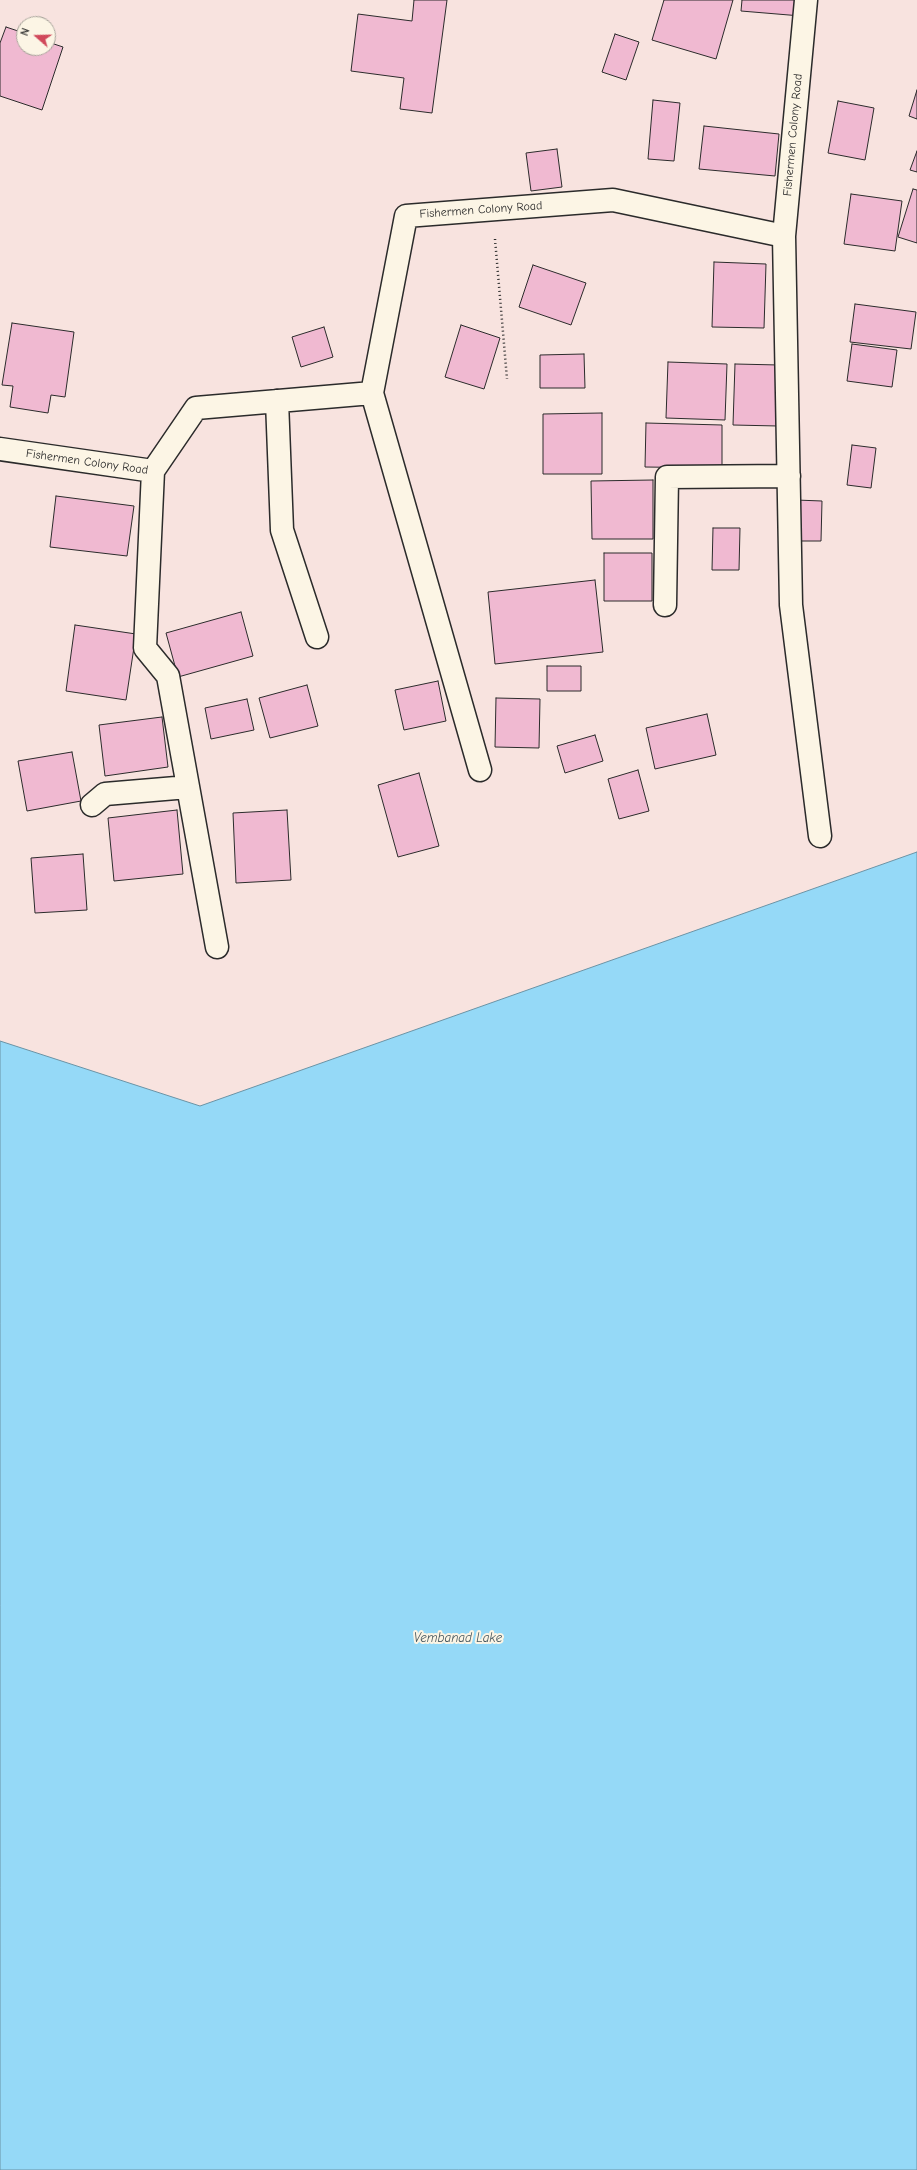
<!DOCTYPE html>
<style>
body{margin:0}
#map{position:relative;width:917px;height:2170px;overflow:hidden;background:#f8e3df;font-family:"Comic Neue",sans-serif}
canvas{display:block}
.north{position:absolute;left:16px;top:16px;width:40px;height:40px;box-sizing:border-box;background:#fcf5e5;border:1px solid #a8a49b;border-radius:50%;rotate:290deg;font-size:11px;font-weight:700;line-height:16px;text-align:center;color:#2b2b2b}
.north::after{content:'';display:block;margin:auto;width:14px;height:18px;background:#d1495b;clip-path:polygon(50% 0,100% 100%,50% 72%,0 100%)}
</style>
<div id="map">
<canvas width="917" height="2170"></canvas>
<div class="north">N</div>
</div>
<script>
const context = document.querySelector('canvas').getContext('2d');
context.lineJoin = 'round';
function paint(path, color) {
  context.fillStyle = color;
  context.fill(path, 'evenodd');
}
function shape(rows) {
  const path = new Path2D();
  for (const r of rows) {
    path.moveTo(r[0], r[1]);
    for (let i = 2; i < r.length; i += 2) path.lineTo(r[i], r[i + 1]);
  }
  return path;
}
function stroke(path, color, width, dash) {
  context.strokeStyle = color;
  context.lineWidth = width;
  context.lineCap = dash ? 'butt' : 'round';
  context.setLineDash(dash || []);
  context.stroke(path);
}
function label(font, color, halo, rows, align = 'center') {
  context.font = font + ' "Comic Neue",sans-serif';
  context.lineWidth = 4;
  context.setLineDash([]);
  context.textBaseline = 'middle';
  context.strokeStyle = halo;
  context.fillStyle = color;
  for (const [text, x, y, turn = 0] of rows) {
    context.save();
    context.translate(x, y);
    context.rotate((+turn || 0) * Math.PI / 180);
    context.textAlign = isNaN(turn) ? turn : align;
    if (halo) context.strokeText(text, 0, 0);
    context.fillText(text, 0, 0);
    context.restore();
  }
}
const water = shape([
 [917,852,917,2170,0,2170,0,1041,200,1106,917,852]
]);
paint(water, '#95d9f7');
stroke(water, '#6b93a5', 1);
const building = shape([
 [414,0,447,0,432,113,400,109,404,78,351,71,358,14,412,21,414,0],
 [664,0,733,0,716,59,652,40,664,0],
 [742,0,803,0,801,16,741,11,742,0],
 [6,27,24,33,24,48,48,48,48,42,63,47,42,110,0,96,0,43,6,27],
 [615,34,639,42,626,80,602,72,615,34],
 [917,90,917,119,909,116,917,90],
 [653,100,680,103,674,161,648,159,653,100],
 [838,101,874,108,865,160,828,153,838,101],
 [704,126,779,134,775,176,699,169,704,126],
 [557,149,562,187,531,191,526,153,557,149],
 [917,151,917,172,910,170,917,151],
 [913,189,917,190,917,243,898,237,913,189],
 [851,194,902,201,895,251,844,244,851,194],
 [714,262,766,264,764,328,712,327,714,262],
 [533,265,586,283,571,325,519,307,533,265],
 [855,304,916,312,911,349,850,342,855,304],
 [12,323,74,332,65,397,51,395,48,413,10,407,13,386,2,385,12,323],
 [461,325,500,338,484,389,445,377,461,325],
 [324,327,333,357,301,367,292,337,324,327],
 [852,344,897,350,892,387,847,381,852,344],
 [584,354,585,388,540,388,540,355,584,354],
 [668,362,727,364,725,420,666,418,668,362],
 [735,364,779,365,778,426,733,425,735,364],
 [602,413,602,474,543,474,543,414,602,413],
 [646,423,722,425,722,468,645,467,646,423],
 [852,445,876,448,871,488,847,485,852,445],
 [653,480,653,539,592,539,591,481,653,480],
 [56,496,134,506,127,556,50,547,56,496],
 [796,500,822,501,821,541,795,541,796,500],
 [713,528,740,528,739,570,712,570,713,528],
 [604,553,652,553,652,601,604,601,604,553],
 [595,580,603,652,495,664,488,592,595,580],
 [241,612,253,656,178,677,166,633,241,612],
 [75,625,136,634,126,700,66,691,75,625],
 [547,666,581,666,581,691,547,691,547,666],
 [438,681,446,721,404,730,395,690,438,681],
 [307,685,318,726,270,738,259,698,307,685],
 [496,698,540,699,539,748,495,747,496,698],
 [247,699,254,730,211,739,205,708,247,699],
 [707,714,716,755,655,769,646,728,707,714],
 [162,717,168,767,105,776,99,725,162,717],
 [595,735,603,761,565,773,557,746,595,735],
 [72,752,81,801,27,811,18,761,72,752],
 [638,770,649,811,619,819,608,779,638,770],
 [419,773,439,846,398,857,378,785,419,773],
 [177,810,183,874,114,881,108,818,177,810],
 [287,810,291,880,236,883,233,813,287,810],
 [83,854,87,910,35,913,31,858,83,854]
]);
paint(building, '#f0b9d1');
stroke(building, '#2b2b2b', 1);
const minor = shape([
 [784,236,791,605,820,836],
 [372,393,480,770],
 [277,401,282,530,317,637],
 [0,449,153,471,196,408,372,393,406,216,613,200,784,236,806,0],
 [153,471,145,648,168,676,217,947],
 [665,605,667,477,789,476],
 [92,805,105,794,188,787]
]);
stroke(minor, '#2b2b2b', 25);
stroke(shape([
 [495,239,507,379]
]), '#2b2b2b', 2.5, [1, 3]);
stroke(minor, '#fcf5e5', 22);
label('12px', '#2b2b2b', '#fcf5e5', [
 ["Fishermen Colony Road",793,135,-85],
 ["Fishermen Colony Road",481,210,-4],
 ["Fishermen Colony Road",87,462,8]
]);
label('italic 13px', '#46565e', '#fcf5e5', [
 ["Vembanad Lake",458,1638]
]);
</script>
